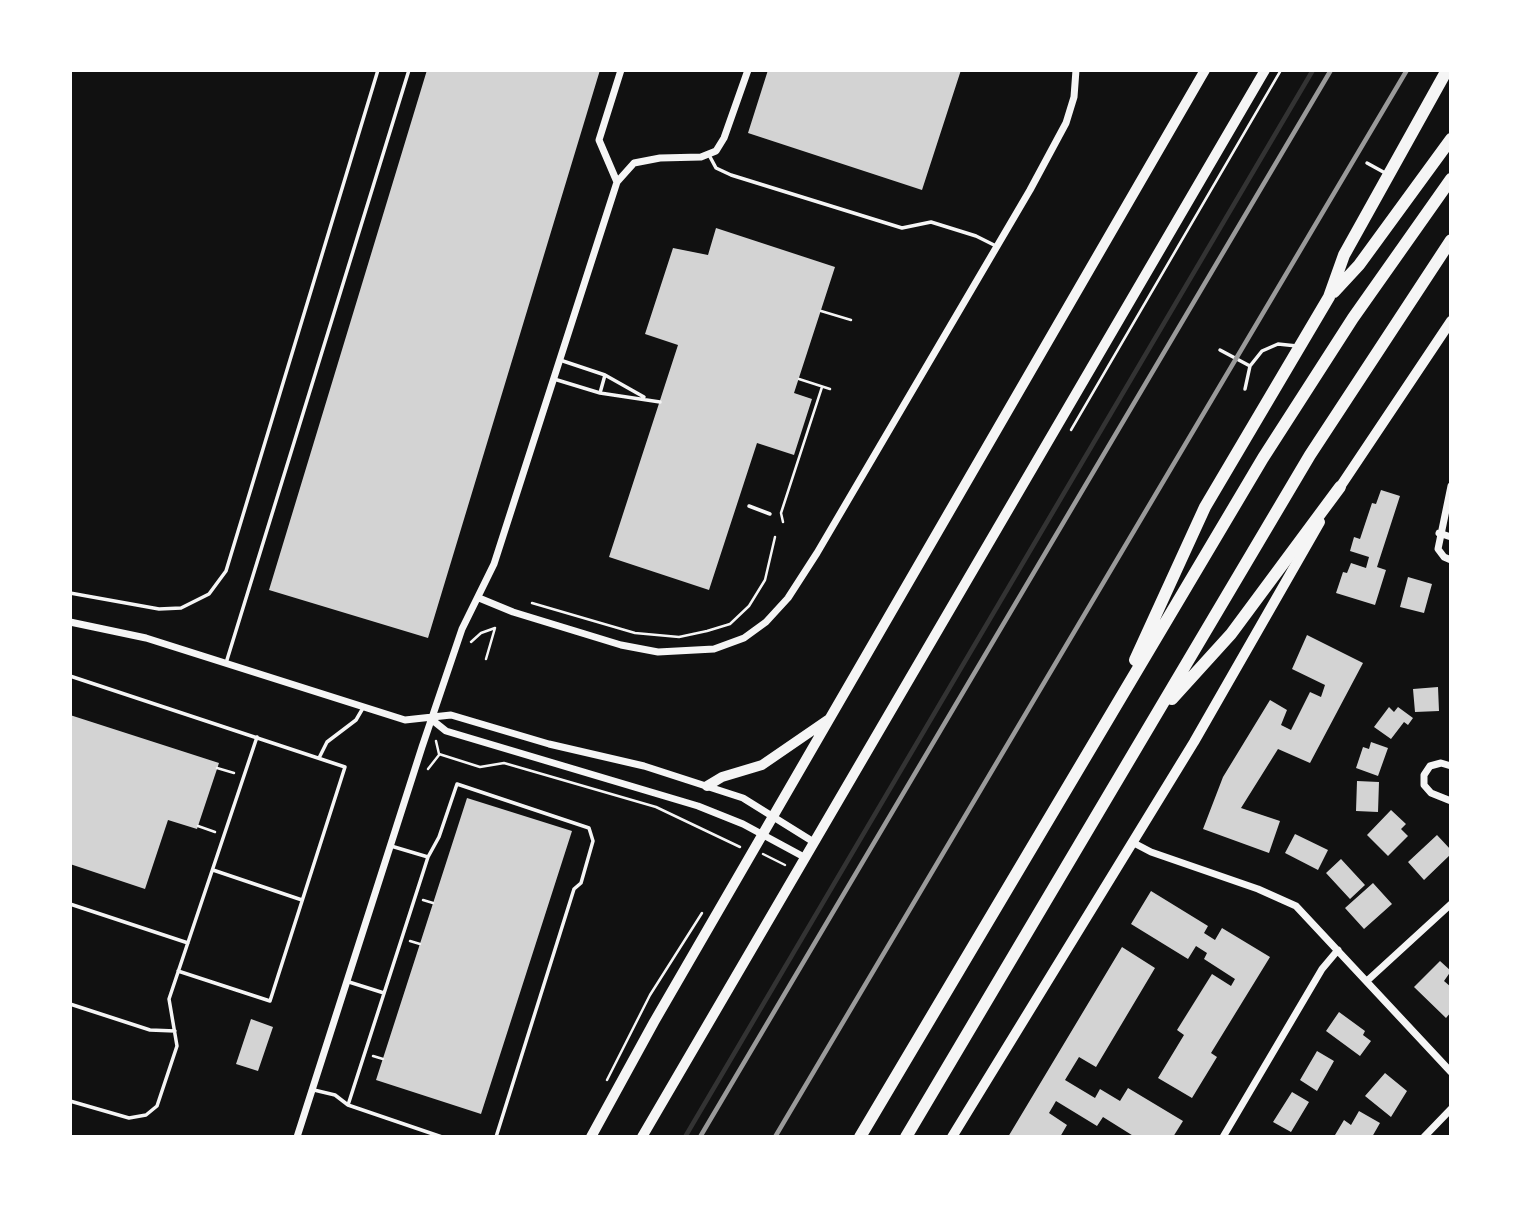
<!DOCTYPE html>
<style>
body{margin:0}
#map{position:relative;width:1521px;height:1207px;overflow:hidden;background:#111;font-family:"Work Sans",sans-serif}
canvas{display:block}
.frame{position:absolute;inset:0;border:72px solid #fff;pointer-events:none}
</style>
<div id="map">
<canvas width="1521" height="1207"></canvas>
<div class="frame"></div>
</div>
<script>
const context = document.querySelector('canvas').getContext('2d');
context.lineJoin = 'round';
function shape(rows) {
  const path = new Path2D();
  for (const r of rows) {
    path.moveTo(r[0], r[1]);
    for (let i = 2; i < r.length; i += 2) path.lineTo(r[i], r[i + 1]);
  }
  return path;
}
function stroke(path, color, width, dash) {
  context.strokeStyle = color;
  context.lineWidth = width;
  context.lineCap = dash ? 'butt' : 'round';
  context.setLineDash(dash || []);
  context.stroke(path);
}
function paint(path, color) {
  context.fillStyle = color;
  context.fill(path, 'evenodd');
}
stroke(shape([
 [685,1137,1313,70]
]), '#333', 4.5);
paint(shape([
 [427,70,600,70,428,638,269,590],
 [768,70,961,70,922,190,748,133],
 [716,228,835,267,794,393,812,399,794,455,757,443,709,590,609,557,678,345,645,334,673,248,708,255],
 [1381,490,1400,496,1377,567,1386,570,1375,605,1336,593,1343,572,1347,573,1351,563,1366,568,1369,557,1350,551,1354,537,1360,539,1372,503,1376,504],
 [1408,577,1432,584,1424,613,1400,607],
 [1307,635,1363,663,1310,763,1278,749,1241,808,1280,821,1269,853,1203,829,1223,777,1270,700,1287,710,1281,725,1291,730,1310,692,1321,697,1325,685,1292,669],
 [1438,687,1439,711,1415,712,1413,689],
 [1389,707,1394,712,1398,707,1413,718,1408,725,1404,722,1391,739,1374,727],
 [70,715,219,763,197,829,168,820,145,889,70,864],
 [1371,742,1388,748,1378,776,1356,768,1363,747,1369,749],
 [1357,781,1379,782,1378,812,1356,811],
 [467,798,572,831,481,1114,376,1080],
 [1391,810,1406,824,1401,829,1408,836,1388,856,1367,835],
 [1295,834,1328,850,1318,870,1285,853],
 [1437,835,1451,850,1451,854,1424,880,1408,862],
 [1341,859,1365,885,1350,899,1326,873],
 [1373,883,1392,904,1364,929,1345,908],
 [1151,891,1208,926,1204,933,1215,940,1222,928,1270,957,1211,1053,1217,1057,1192,1098,1158,1078,1184,1035,1177,1030,1212,974,1231,986,1235,979,1204,959,1207,953,1196,946,1188,959,1131,924],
 [1122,947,1155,968,1096,1067,1079,1057,1065,1080,1095,1098,1100,1089,1120,1101,1128,1088,1183,1121,1173,1137,1135,1137,1103,1117,1097,1126,1056,1101,1049,1113,1067,1125,1060,1137,1008,1137],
 [1440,961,1451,971,1444,981,1451,987,1451,1012,1446,1018,1414,987],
 [1339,1012,1365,1031,1363,1035,1371,1041,1360,1056,1326,1031],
 [251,1019,273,1027,258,1071,236,1064],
 [1317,1051,1334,1061,1317,1091,1300,1080],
 [1385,1073,1407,1091,1391,1117,1365,1096],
 [1292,1092,1309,1102,1291,1132,1273,1122],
 [1359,1111,1380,1123,1372,1137,1335,1135,1344,1120,1351,1125]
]), '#d3d3d3');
stroke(shape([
 [821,311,851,320],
 [799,379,830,389],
 [1071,430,1281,70],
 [783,522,781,513,822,387],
 [532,603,635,633,679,637,707,631,730,624,749,606,765,580,775,537],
 [471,642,481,633,495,628],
 [486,659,495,628],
 [436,741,439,754],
 [439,754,480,767,504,763,656,807,740,847],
 [217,768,234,773],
 [428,769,439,755],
 [198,826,215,832],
 [763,854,785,865],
 [423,900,433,903],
 [410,941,420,944],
 [373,1056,383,1059],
 [607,1080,650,995,702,913]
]), '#f5f5f5', 2.5);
stroke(shape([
 [709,155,716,168,731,175,902,228,931,222,976,236,996,246],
 [1367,163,1387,174],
 [1220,350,1250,366],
 [560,360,605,375,644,397],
 [554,379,600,393,660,402],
 [1245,389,1250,366,1262,351,1278,344,1297,346],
 [600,393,605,375],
 [749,506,770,514],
 [70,593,159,609,181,608,209,594,226,571,378,70],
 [226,663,409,70],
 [70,676,345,767,270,1001,178,971],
 [319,758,327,742,356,720,363,708],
 [428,857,439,837,457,784,589,828,593,841,581,883,574,889,496,1137],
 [213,870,302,900],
 [70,904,188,943],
 [349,982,384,993],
 [70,1004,150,1030,175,1031],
 [314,1090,335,1095,348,1105,442,1137],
 [70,1101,129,1118,146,1115,157,1106,177,1046,169,999,257,737],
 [348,1105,428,857,391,846]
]), '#f5f5f5', 3.5);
stroke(shape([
 [617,182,599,140,621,70],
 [1451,486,1438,549,1444,557,1451,560],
 [1439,533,1451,537],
 [479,598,513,612,621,645,658,652,714,649,744,638,766,622,788,598,817,553,1030,190,1066,123,1074,97,1076,70],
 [70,622,146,638,405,720,451,715,549,744,644,766,743,798,812,841],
 [431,719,446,731,698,806,743,824,804,857],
 [1451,766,1441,763,1430,766,1424,775,1424,785,1431,793,1451,801],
 [1132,842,1151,852,1258,889,1296,906,1451,1072],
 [1368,980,1451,904],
 [297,1137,422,747,462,629,494,564,617,182,634,163,660,158,701,157,716,151,724,138,748,70],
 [1223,1137,1322,969,1338,950],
 [1424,1137,1451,1109]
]), '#f5f5f5', 7);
stroke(shape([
 [707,786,722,777,762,765,829,719],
 [591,1137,654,1022,1205,70],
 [642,1137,1265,70],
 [952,1137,1194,742,1320,522]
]), '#f5f5f5', 10);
stroke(shape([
 [1340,487,1451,321]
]), '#f5f5f5', 10);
stroke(shape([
 [1334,292,1359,265,1451,139],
 [1135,660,1205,507,1329,297,1344,255,1447,70],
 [1172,699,1231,634,1340,487],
 [860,1137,1263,458,1353,318,1451,179],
 [906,1137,1310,455,1451,240]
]), '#f5f5f5', 12);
stroke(shape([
 [700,1137,1331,70],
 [775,1137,1407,70]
]), '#9a9a9a', 4.5);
</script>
